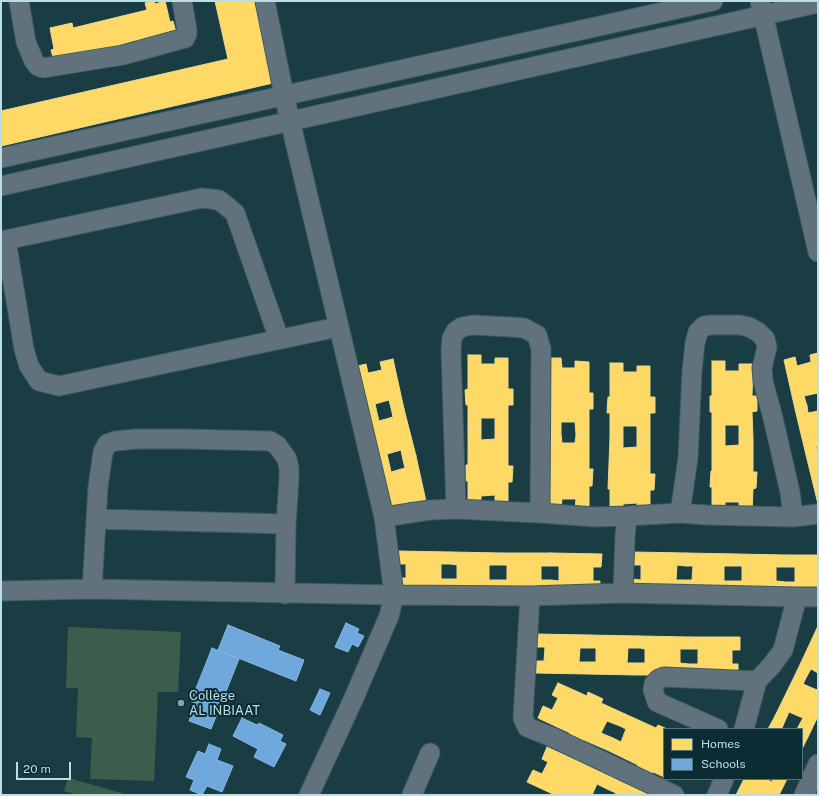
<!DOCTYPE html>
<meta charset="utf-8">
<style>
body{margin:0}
#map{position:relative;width:819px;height:796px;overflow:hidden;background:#1a3d44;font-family:"Public Sans",sans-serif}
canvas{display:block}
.frame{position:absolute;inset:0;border:2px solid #badde6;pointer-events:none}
.legend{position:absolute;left:663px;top:728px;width:140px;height:52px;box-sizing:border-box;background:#0c2c33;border:1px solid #52737b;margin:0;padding:5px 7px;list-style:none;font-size:12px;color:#badde6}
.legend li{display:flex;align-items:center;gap:8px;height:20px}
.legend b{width:20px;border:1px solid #52737b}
.scale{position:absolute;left:16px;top:762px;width:55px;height:18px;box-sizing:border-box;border:2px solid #badde6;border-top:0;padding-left:5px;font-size:12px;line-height:14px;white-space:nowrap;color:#badde6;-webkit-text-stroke:3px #0c2c33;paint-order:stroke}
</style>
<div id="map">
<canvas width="819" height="796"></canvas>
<div class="frame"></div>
<ul class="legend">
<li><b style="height:11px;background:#ffd966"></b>Homes</li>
<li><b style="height:11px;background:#6fa8dc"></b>Schools</li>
</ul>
<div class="scale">20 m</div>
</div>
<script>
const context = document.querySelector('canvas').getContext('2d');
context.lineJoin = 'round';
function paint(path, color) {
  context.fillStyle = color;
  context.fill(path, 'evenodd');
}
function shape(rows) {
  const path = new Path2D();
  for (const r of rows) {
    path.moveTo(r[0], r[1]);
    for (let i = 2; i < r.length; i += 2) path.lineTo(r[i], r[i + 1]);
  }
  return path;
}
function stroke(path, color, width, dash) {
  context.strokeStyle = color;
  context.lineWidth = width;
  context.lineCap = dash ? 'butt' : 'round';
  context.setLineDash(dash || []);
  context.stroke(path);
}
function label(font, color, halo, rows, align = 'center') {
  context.font = font + ' "Public Sans",sans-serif';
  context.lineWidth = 4;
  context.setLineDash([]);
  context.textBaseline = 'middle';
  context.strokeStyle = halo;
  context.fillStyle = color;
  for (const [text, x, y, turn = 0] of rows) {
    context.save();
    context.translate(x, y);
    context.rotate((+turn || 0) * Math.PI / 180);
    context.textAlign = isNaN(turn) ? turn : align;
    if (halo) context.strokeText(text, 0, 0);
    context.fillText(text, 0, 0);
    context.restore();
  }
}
paint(shape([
 [68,627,181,632,178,692,158,692,154,781,90,779,92,738,76,737,78,688,66,688],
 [68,778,129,795,78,795,64,791]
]), '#3d5d4c');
const homes = shape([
 [154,1,155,4,165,1,170,22,173,21,177,36,55,65,51,50,54,49,50,28,72,23,73,28,147,10,145,3,154,1],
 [215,1,254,1,273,83,1,146,1,111,228,59,215,1],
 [818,353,818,393,804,396,807,406,795,409,784,360,795,357,797,366,811,362,810,355,818,353],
 [468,355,481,355,481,364,495,364,495,358,508,358,508,389,513,389,513,405,508,405,508,432,495,432,495,418,481,418,481,431,468,431,468,405,466,405,465,390,468,389,468,355],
 [548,358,561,358,562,368,575,368,575,361,589,362,589,393,593,393,593,409,589,409,589,435,576,435,575,422,561,422,561,434,548,434,548,358],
 [393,359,404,409,392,412,389,400,375,404,377,413,366,416,354,367,366,364,368,373,382,370,380,362,393,359],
 [712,361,725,361,725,371,739,371,739,364,753,364,752,396,757,396,757,411,752,412,753,438,739,438,739,425,725,425,725,437,712,437,712,412,710,412,710,396,712,396,712,361],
 [610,363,623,363,623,372,637,372,637,366,650,366,650,397,655,397,655,413,650,413,650,440,637,440,637,426,623,426,623,438,610,438,610,413,607,413,608,397,610,397,610,363],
 [807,406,808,413,818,411,818,446,816,447,818,456,807,459,795,409,807,406],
 [404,409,416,456,403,460,401,450,387,454,389,463,378,466,366,416,377,413,379,421,393,417,392,412,404,409],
 [468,431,481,431,481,440,495,439,495,432,508,432,508,466,513,466,512,482,508,482,508,506,495,507,495,495,481,496,481,506,468,506,468,481,466,481,466,465,468,465,468,431],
 [548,434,561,434,562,443,575,443,576,435,589,435,589,469,593,469,592,486,589,486,589,510,575,510,576,499,562,499,561,509,548,509,548,434],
 [712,437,725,437,725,446,739,445,739,438,753,438,753,472,757,472,756,488,753,489,752,513,739,513,739,502,725,502,725,512,712,512,712,487,710,487,711,471,712,471,712,437],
 [610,438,623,438,623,448,637,447,637,440,650,440,650,474,655,474,654,490,650,490,650,515,637,514,637,503,623,504,623,513,610,514,610,489,608,489,610,438],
 [416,456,427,506,415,509,413,501,399,505,400,511,389,514,378,466,389,463,391,472,405,468,403,460,416,456],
 [818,456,818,504,807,459,818,456],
 [397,551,451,552,450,564,441,564,441,579,448,579,448,591,397,590,397,578,406,578,406,564,397,564,397,551],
 [451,552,501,553,501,565,489,565,489,580,499,580,499,591,448,591,448,579,457,579,457,565,450,564,451,552],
 [633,552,686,553,686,566,677,565,676,580,684,580,684,592,632,591,632,579,641,580,641,565,632,565,633,552],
 [501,553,551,553,550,566,541,566,541,580,551,580,550,592,499,591,499,580,507,580,507,565,501,565,501,553],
 [551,553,602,554,601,567,593,567,593,581,600,581,599,593,550,592,551,580,559,581,559,566,550,566,551,553],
 [686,553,737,554,737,566,724,566,724,581,734,581,734,592,684,592,684,580,692,580,693,566,686,566,686,553],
 [737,554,786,555,786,567,776,567,776,581,786,582,786,593,734,592,734,581,742,581,742,566,737,566,737,554],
 [786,555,818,555,818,594,786,593,786,582,795,582,795,567,786,567,786,555],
 [818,626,818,673,811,669,807,676,797,671,818,626],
 [536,634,589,635,589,648,580,648,579,662,587,662,587,674,535,673,536,661,544,661,545,647,535,647,536,634],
 [589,635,640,636,640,648,628,648,627,663,638,663,637,675,587,674,587,662,596,662,596,648,589,648,589,635],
 [640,636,689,637,689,649,680,649,680,663,689,664,689,675,637,675,638,663,645,663,645,649,640,648,640,636],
 [689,637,740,637,740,650,732,650,732,664,738,664,738,676,689,675,689,664,698,664,698,649,689,649,689,637],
 [797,671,807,676,803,684,817,690,818,687,818,716,809,735,802,732,802,729,797,729,803,718,789,712,785,721,775,716,797,671],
 [558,683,587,696,588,692,603,699,601,703,625,714,620,726,607,721,601,733,613,738,607,750,584,740,583,742,568,735,570,733,538,718,543,706,552,710,558,698,552,695,558,683],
 [625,714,656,728,658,725,667,729,664,729,664,777,653,772,652,773,637,766,638,765,607,750,613,738,621,742,626,729,620,726,625,714],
 [775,716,785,721,782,728,783,729,768,729,775,716],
 [802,732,809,735,802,749,802,732],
 [547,747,576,760,578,756,593,763,591,767,615,778,609,790,597,784,592,795,555,795,527,782,533,770,542,774,548,762,542,759,547,747],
 [615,778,645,792,647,788,661,795,615,795,616,793,609,790,615,778],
 [744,779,766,779,772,782,773,779,787,779,779,795,736,795,744,779]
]);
paint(homes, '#ffd966');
stroke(homes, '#eada8c', 1);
const schools = shape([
 [346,623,359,629,357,633,364,636,358,647,352,644,348,652,335,647,346,623],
 [228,625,280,646,278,650,304,660,296,681,218,650,228,625],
 [212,648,239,659,211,729,189,721,196,704,191,701,212,648],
 [320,689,330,693,320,715,310,710,320,689],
 [242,718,257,725,259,723,283,735,280,741,286,744,274,767,254,757,258,749,233,736,242,718],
 [209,744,221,749,217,760,233,766,222,792,207,786,202,795,190,790,194,780,186,777,198,751,205,754,209,744]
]);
paint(schools, '#6fa8dc');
stroke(schools, '#86b8df', 1);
const minor = shape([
 [19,1,26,42,34,61,38,66,43,68,123,55,185,38,187,34,187,30,182,1],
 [265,1,284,95,384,517,394,595,389,616,353,700,309,795],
 [760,1,818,252],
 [1,158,713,1],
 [1,186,818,3],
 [6,240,24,349,29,366,39,381,59,386,338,327],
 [1,241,202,198,219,200,235,213,279,339],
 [456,509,451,350,452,338,456,331,462,327,473,325,511,327,524,328,537,335,541,349,540,513],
 [680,513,688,458,692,371,695,343,698,332,704,326,711,325,740,325,749,327,758,332,765,339,767,347,762,368,763,381,773,418,790,492,793,517],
 [384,517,430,510,456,509,540,513,595,517,627,516],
 [96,519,286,524],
 [92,589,98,487,103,452,107,444,115,441,136,439,185,439,270,441,277,445,287,459,289,468,289,479,286,524,285,594],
 [1,591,92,589,394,595,530,596,623,593,797,597,818,597],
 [623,593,625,537,627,516,680,513,707,515,793,517,818,514],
 [530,596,523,718,527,727,554,738,674,795],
 [718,729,657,702,653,690,654,684,659,679,664,677,757,681],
 [744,729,757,681,772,665,783,650,797,597],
 [412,795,430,753],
 [717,795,724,779],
 [804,795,818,764]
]);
stroke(minor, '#3d5b61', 21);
stroke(minor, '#62727d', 19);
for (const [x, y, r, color] of [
 [181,703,4,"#82a5ad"]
]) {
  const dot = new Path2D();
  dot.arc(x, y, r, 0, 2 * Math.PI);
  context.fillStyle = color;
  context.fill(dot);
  stroke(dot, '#0c2c33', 1.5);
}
label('13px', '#badde6', '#0c2c33', [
 ["Collège",189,696],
 ["AL INBIAAT",189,711]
], 'left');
</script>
